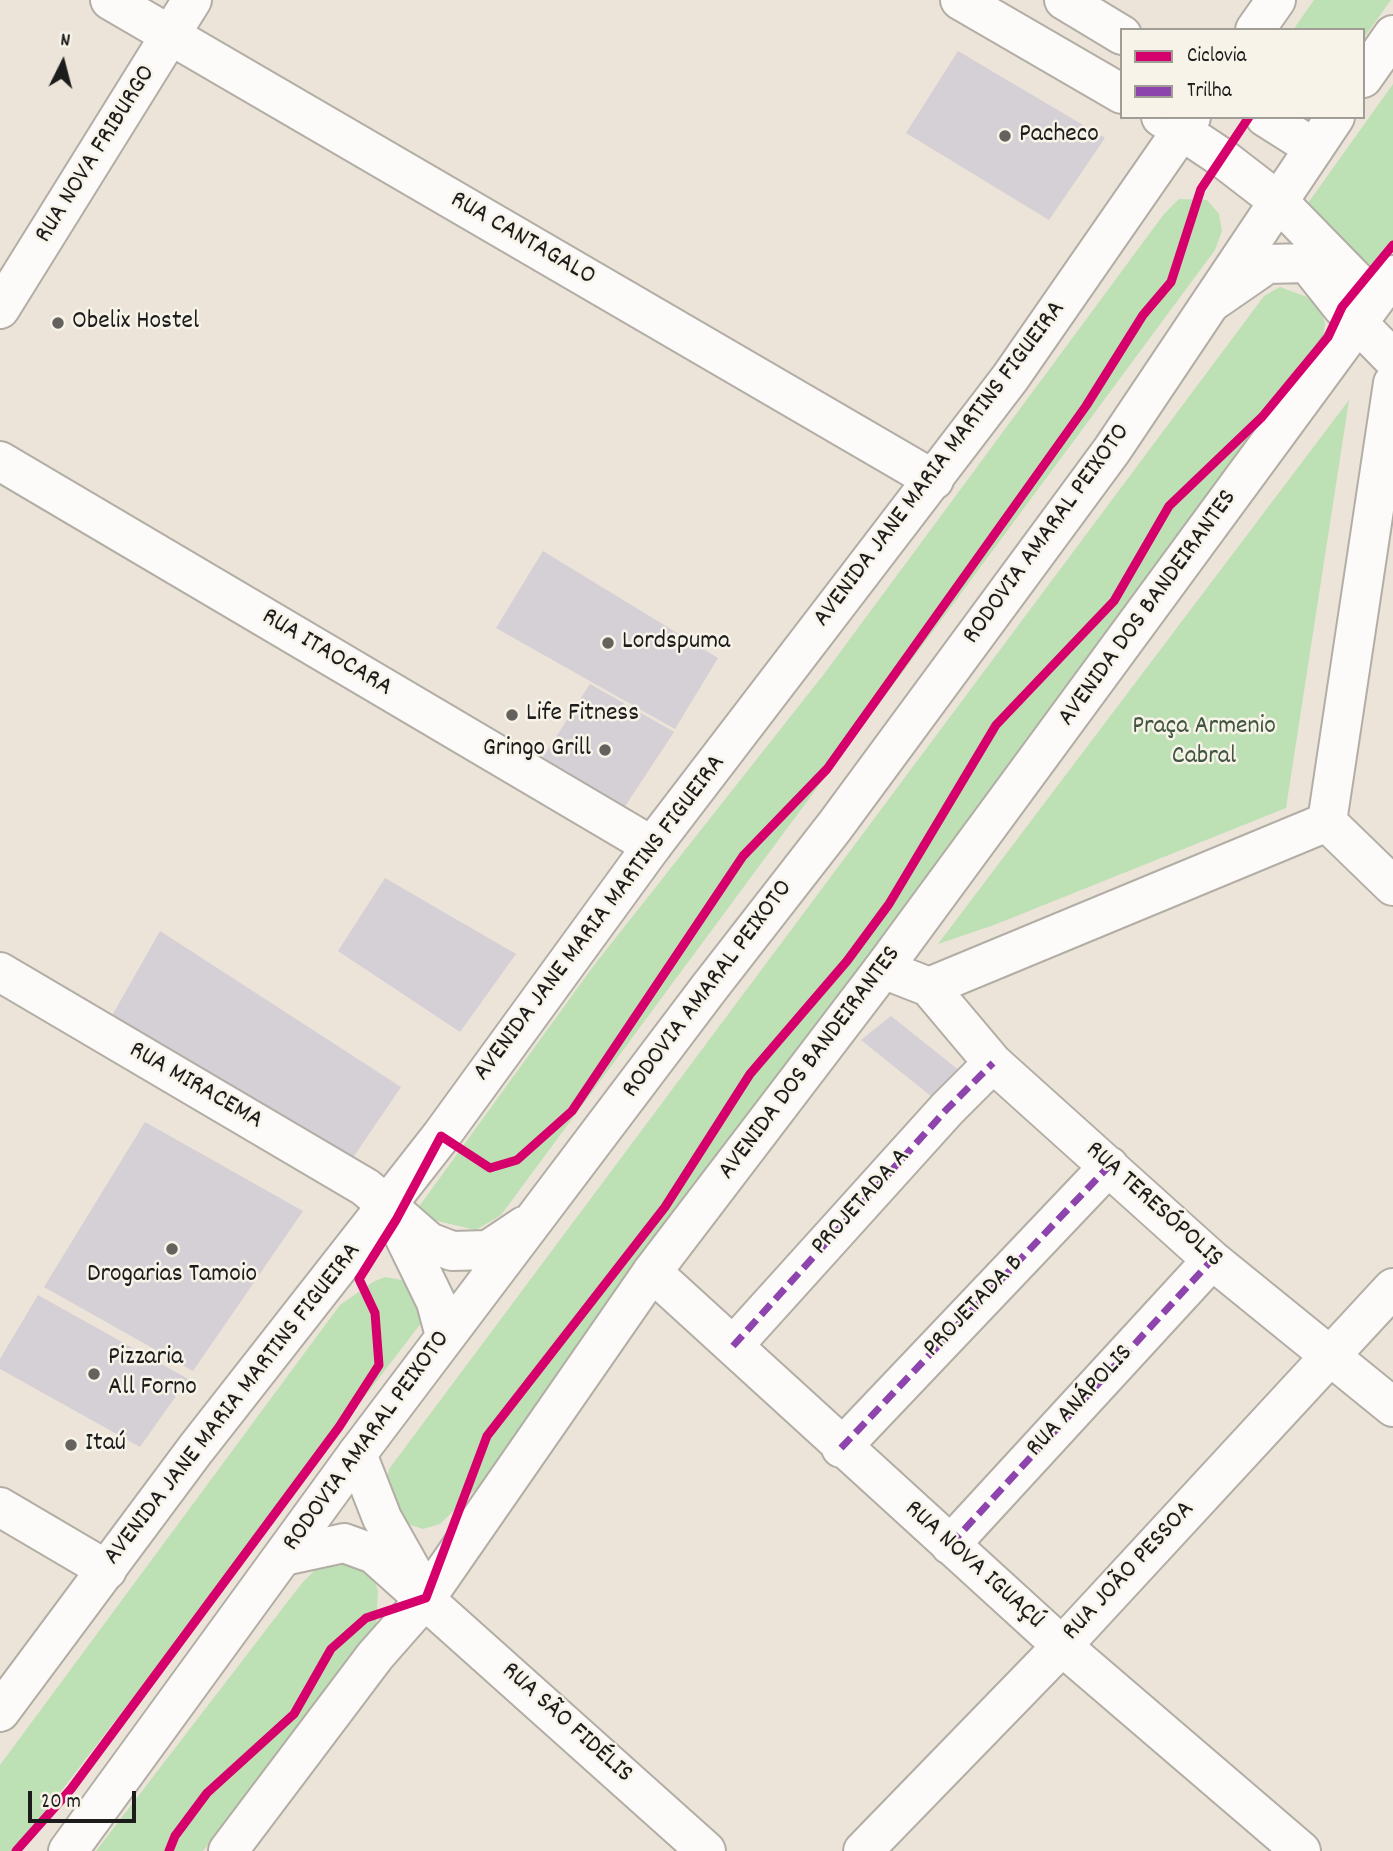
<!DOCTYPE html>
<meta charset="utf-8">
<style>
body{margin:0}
#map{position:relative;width:1393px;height:1851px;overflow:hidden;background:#ece4d8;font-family:Dekko,sans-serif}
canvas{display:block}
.legend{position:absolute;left:1120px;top:28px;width:245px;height:91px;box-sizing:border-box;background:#f7f3e8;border:2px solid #9f9d96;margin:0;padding:9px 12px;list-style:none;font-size:21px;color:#1c1c1c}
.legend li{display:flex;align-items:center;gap:14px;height:35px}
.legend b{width:35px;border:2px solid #9f9d96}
.north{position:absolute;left:28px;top:28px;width:70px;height:70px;-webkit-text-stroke:5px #f7f3e8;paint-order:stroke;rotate:6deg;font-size:19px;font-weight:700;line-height:28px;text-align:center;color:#1c1c1c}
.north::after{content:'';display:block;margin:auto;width:24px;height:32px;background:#1c1c1c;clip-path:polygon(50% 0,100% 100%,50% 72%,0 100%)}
.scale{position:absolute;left:28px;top:1791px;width:108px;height:32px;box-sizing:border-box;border:4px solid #1c1c1c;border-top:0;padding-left:9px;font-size:21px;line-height:24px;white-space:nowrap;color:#1c1c1c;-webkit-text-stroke:5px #f7f3e8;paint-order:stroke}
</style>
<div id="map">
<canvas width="1393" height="1851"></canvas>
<ul class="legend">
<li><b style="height:9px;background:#d6006c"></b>Ciclovia</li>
<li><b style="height:9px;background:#8e44ad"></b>Trilha</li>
</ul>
<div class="north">N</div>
<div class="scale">20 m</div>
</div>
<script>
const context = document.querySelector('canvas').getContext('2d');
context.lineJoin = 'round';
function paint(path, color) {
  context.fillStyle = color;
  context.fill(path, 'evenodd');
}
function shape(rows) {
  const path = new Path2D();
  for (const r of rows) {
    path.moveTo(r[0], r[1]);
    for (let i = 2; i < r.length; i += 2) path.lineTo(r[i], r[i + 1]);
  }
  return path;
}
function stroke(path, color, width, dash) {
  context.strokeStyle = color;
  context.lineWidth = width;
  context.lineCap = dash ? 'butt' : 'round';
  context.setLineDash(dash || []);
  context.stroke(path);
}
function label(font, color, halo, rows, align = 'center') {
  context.font = font + ' Dekko,sans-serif';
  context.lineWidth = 5;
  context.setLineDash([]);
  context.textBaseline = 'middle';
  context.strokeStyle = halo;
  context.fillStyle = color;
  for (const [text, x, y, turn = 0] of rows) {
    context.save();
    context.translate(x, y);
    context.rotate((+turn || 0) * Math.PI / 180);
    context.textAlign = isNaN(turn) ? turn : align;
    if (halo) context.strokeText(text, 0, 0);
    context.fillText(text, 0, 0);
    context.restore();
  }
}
paint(shape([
 [1314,0,1391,0,1363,39,1363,30,1293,30],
 [1393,84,1393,242,1372,271,1303,210],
 [1179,199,1207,200,1219,214,1222,231,1215,250,501,1215,476,1230,429,1219,418,1208,595,964,824,674,1164,214],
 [1280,287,1307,297,1321,309,1325,324,1322,343,486,1479,440,1524,423,1529,405,1523,384,1492,389,1469,1264,296],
 [1349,400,1286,808,994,925,938,944],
 [385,1277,402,1280,414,1288,422,1322,15,1851,0,1851,0,1765,340,1305,373,1282],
 [333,1563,357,1565,373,1578,378,1590,376,1629,203,1851,96,1851,302,1583,316,1569]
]), '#bde0b4');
paint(shape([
 [958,51,1105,138,1049,220,906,133],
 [543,551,718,658,675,729,496,628],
 [590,684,674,732,618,817,536,768],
 [385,878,516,954,460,1032,338,951],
 [160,931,401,1087,348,1165,109,1021],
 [891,1016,965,1075,947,1109,861,1040],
 [145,1122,303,1211,193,1371,44,1287],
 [38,1295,188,1379,140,1447,0,1369,0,1359]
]), '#d5cfd6');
const minor = shape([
 [110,0,934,480],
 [960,0,1122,94],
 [1064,0,1122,35],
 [1161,117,1221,157,1278,201,1360,285,1359,322],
 [1265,117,1314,148],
 [1212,302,1267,264,1307,263,1342,307,1393,359],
 [0,309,192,0],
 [0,461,652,846],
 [1327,822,1393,886],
 [883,969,929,987,1327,822,1393,383],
 [0,972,365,1187,388,1206],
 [929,987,993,1063,1212,1260,1393,1407],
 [652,1272,1062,1646,1301,1851],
 [733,1346,947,1109,993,1063],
 [841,1448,1109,1166],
 [357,1454,382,1518,417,1580],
 [0,1507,107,1570],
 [950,1545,1212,1260],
 [284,1556,344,1543,374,1554,706,1851],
 [863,1851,1062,1646,1393,1288]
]);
const major = shape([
 [1255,30,1276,0],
 [0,1712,195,1450,441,1136,652,846,1010,378,1191,117],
 [228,1851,375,1656,426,1598,652,1272,883,969,1393,275]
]);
const highway = shape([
 [1363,78,1393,35],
 [388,1206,429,1242,452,1251,488,1250,524,1226],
 [396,1220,436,1302,445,1336],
 [68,1851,357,1454,709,988,835,826,1112,450,1335,117]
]);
stroke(minor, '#b2ada5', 42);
stroke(major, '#b2ada5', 42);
stroke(highway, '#b2ada5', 42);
stroke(minor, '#fcfbf9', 38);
stroke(major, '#fcfbf9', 38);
stroke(highway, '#fcfbf9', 38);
stroke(shape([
 [733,1346,947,1109,993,1063],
 [841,1448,1109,1166],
 [950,1545,1212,1260]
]), '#8e44ad', 7, [14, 7]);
stroke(shape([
 [16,1851,71,1789,339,1427,379,1365,375,1313,359,1279,396,1220,441,1136,490,1168,517,1160,572,1111,743,856,827,769,1086,406,1143,315,1171,282,1201,189,1249,117],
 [169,1851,175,1836,207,1793,294,1714,331,1649,366,1618,426,1598,487,1436,665,1207,750,1074,847,961,889,904,996,725,1114,601,1169,506,1262,417,1328,337,1342,307,1393,245]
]), '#d6006c', 9);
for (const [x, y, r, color] of [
 [1005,136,7,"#65625e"],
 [58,323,7,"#65625e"],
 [608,643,7,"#65625e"],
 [512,715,7,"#65625e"],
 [605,750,7,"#65625e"],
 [172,1249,7,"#65625e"],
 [94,1374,7,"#65625e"],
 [71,1445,7,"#65625e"]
]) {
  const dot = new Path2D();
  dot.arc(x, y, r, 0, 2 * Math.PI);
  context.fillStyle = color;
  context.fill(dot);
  stroke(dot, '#f7f3e8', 2.5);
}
label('26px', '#1c1c1c', '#f7f3e8', [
 ["Pacheco",1019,136],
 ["Obelix Hostel",72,323],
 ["Lordspuma",622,643],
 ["Life Fitness",526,715],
 ["Gringo Grill",591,750,"right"],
 ["Drogarias Tamoio",172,1276,"center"],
 ["Pizzaria",108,1359],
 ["All Forno",108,1389],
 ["Itaú",85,1445]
], 'left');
label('26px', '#1c1c1c', '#f7f3e8', [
 ["RUA NOVA FRIBURGO",97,155,-58],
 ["RUA CANTAGALO",522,240,30],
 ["AVENIDA JANE MARIA MARTINS FIGUEIRA",941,465,-53],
 ["RODOVIA AMARAL PEIXOTO",1048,535,-54],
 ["AVENIDA DOS BANDEIRANTES",1149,609,-54],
 ["RUA ITAOCARA",326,654,31],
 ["AVENIDA JANE MARIA MARTINS FIGUEIRA",601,919,-53],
 ["RODOVIA AMARAL PEIXOTO",709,990,-53],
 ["AVENIDA DOS BANDEIRANTES",811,1064,-53],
 ["RUA MIRACEMA",195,1087,30],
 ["PROJETADA A",862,1203,-48],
 ["RUA TERESÓPOLIS",1153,1206,42],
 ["PROJETADA B",975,1307,-46],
 ["RUA ANÁPOLIS",1081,1402,-47],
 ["AVENIDA JANE MARIA MARTINS FIGUEIRA",234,1405,-52],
 ["RODOVIA AMARAL PEIXOTO",368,1442,-54],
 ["RUA NOVA IGUAÇÚ",973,1566,42],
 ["RUA JOÃO PESSOA",1130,1572,-47],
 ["RUA SÃO FIDÉLIS",566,1724,42]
]);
label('26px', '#415641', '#f7f3e8', [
 ["Praça Armenio",1204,728],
 ["Cabral",1204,758]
]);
</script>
